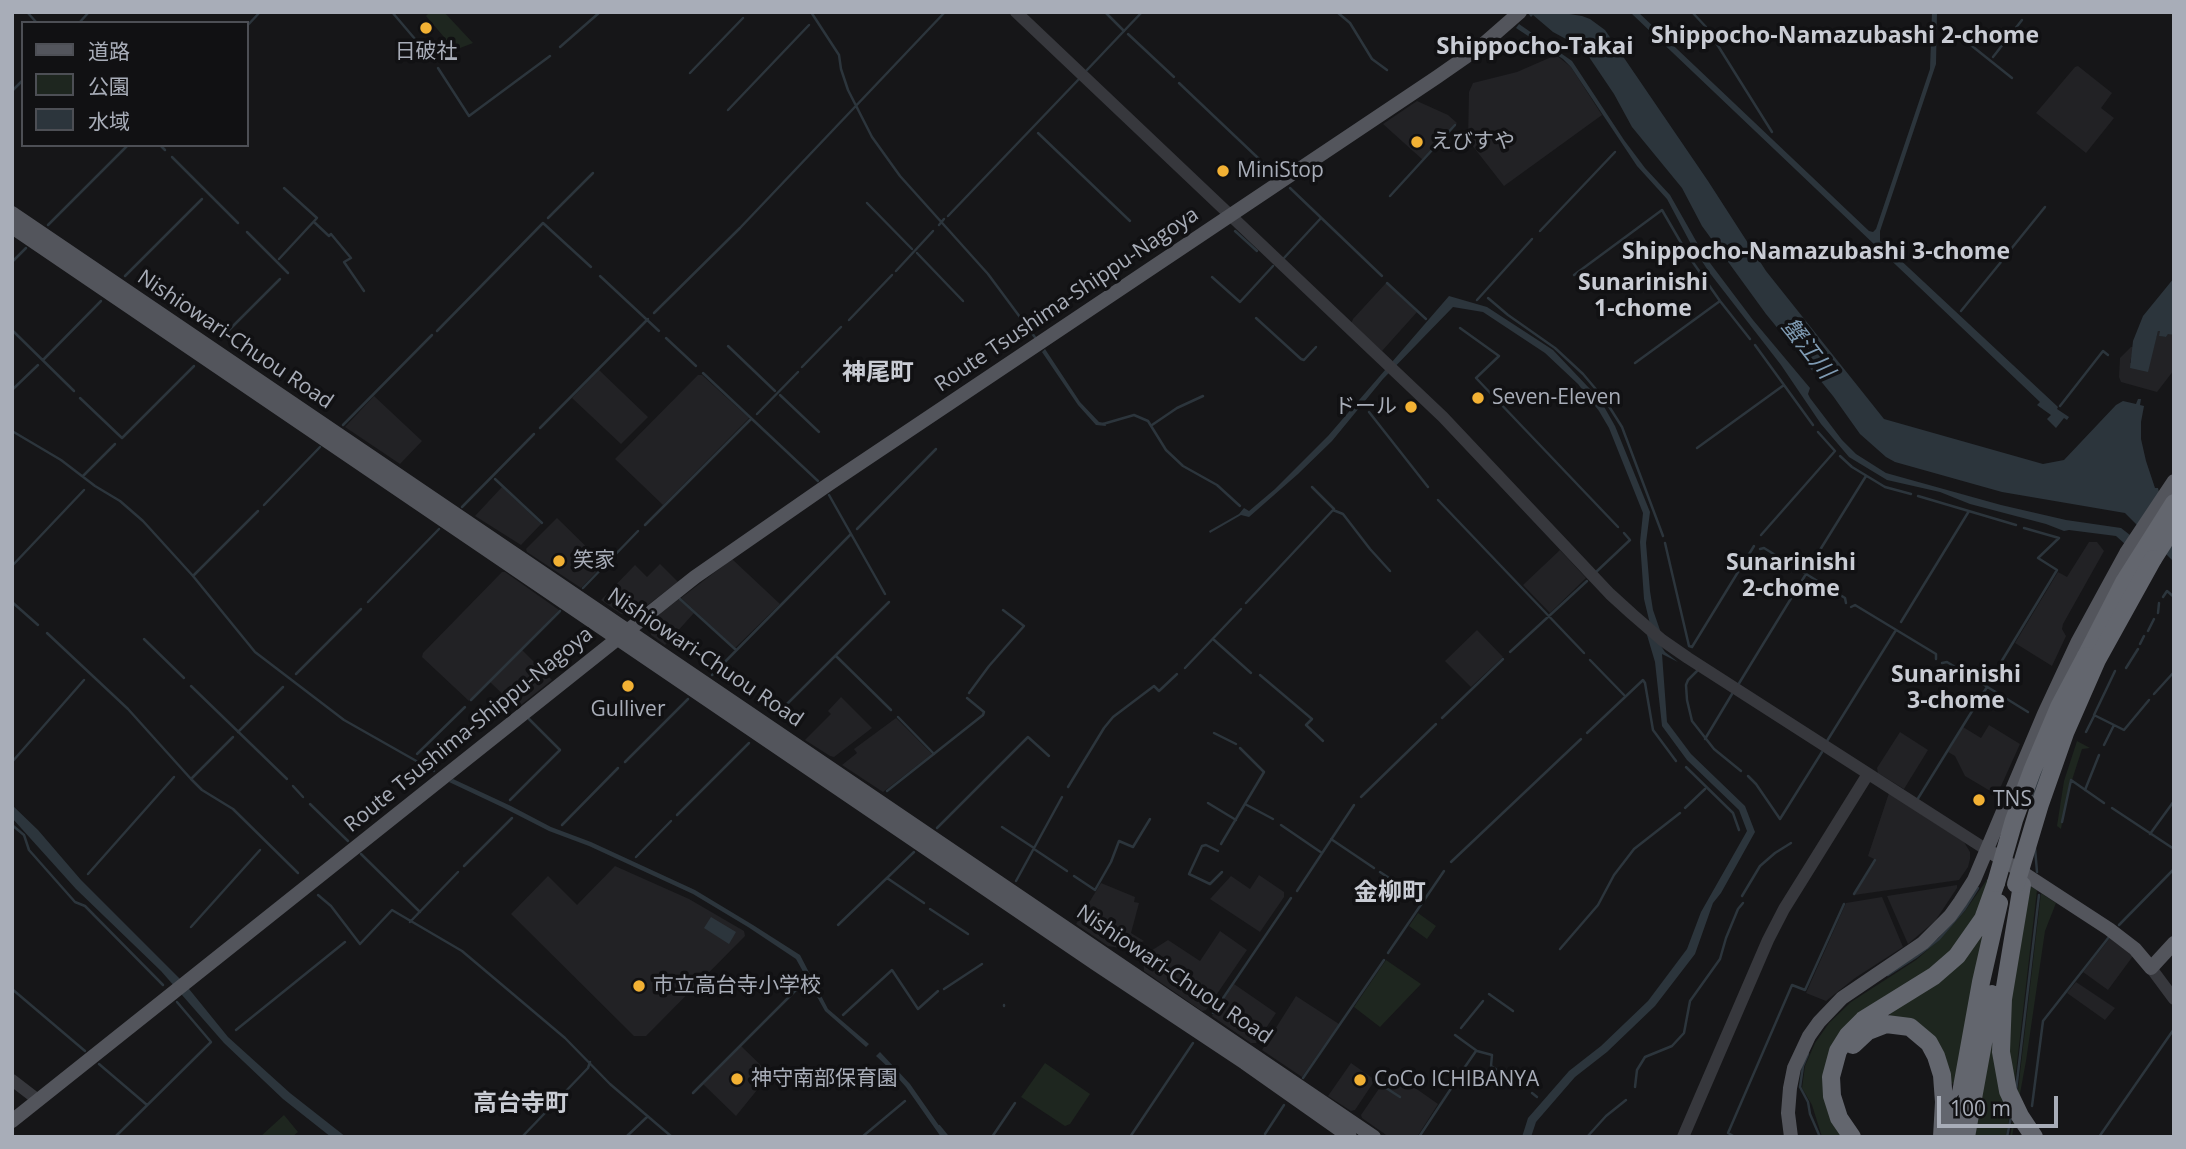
<!DOCTYPE html>
<meta charset="utf-8">
<style>
body{margin:0}
#map{position:relative;width:2186px;height:1149px;overflow:hidden;background:#161618;font-family:"Open Sans","Noto Sans JP",sans-serif}
canvas{display:block}
.frame{position:absolute;inset:0;border:14px solid #a8adb8;pointer-events:none}
.legend{position:absolute;left:21px;top:21px;width:228px;height:126px;box-sizing:border-box;background:#111113;border:2px solid #4d4f55;margin:0;padding:9px 12px;list-style:none;font-size:21px;color:#a8adb8}
.legend li{display:flex;align-items:center;gap:14px;height:35px}
.legend b{width:35px;border:2px solid #4d4f55}
.scale{position:absolute;left:1937px;top:1096px;width:121px;height:32px;box-sizing:border-box;border:4px solid #a8adb8;border-top:0;padding-left:9px;font-size:21px;line-height:24px;white-space:nowrap;color:#a8adb8;-webkit-text-stroke:5px #111113;paint-order:stroke}
</style>
<div id="map">
<canvas width="2186" height="1149"></canvas>
<div class="frame"></div>
<ul class="legend">
<li><b style="height:9px;background:#53555c"></b>道路</li>
<li><b style="height:19px;background:#1e261f"></b>公園</li>
<li><b style="height:19px;background:#2c353c"></b>水域</li>
</ul>
<div class="scale">100 m</div>
</div>
<script>
const context = document.querySelector('canvas').getContext('2d');
context.lineJoin = 'round';
function paint(path, color) {
  context.fillStyle = color;
  context.fill(path, 'evenodd');
}
function shape(rows) {
  const path = new Path2D();
  for (const r of rows) {
    path.moveTo(r[0], r[1]);
    for (let i = 2; i < r.length; i += 2) path.lineTo(r[i], r[i + 1]);
  }
  return path;
}
function stroke(path, color, width, dash) {
  context.strokeStyle = color;
  context.lineWidth = width;
  context.lineCap = dash ? 'butt' : 'round';
  context.setLineDash(dash || []);
  context.stroke(path);
}
function label(font, color, halo, rows, align = 'center') {
  context.font = font + ' "Open Sans","Noto Sans JP",sans-serif';
  context.lineWidth = 7;
  context.setLineDash([]);
  context.textBaseline = 'middle';
  context.strokeStyle = halo;
  context.fillStyle = color;
  for (const [text, x, y, turn = 0] of rows) {
    context.save();
    context.translate(x, y);
    context.rotate((+turn || 0) * Math.PI / 180);
    context.textAlign = isNaN(turn) ? turn : align;
    if (halo) context.strokeText(text, 0, 0);
    context.fillText(text, 0, 0);
    context.restore();
  }
}
paint(shape([
 [1556,55,1571,67,1602,115,1504,186,1468,140,1469,92,1473,83,1517,72],
 [2078,66,2112,93,2101,108,2114,118,2086,153,2036,113,2075,67],
 [1417,101,1448,115,1457,123,1423,160,1383,124],
 [1386,283,1417,312,1382,351,1351,324,1353,319],
 [2158,331,2160,331,2160,336,2166,337,2168,333,2174,335,2174,370,2157,392,2121,382,2119,377,2120,358,2131,347,2134,347,2130,363,2149,363],
 [599,370,648,417,621,444,572,398],
 [698,375,702,375,749,418,663,505,615,459],
 [374,396,422,441,400,464,345,427],
 [502,487,541,524,521,545,475,516],
 [557,518,604,564,581,588,527,552,526,549],
 [2089,542,2097,542,2104,551,2063,624,2062,629,2066,636,2052,666,2015,643,2058,572,2067,577],
 [1560,550,1586,578,1550,613,1523,585],
 [732,559,780,604,735,648,681,598],
 [660,564,678,582,636,614,621,614,601,600,635,565,647,577],
 [502,572,505,572,559,610,521,649,552,680,517,708,489,681,469,701,422,657,423,653],
 [679,599,694,613,665,645,651,635,650,624,659,614],
 [1477,630,1503,657,1471,687,1445,661],
 [841,697,872,728,834,757,830,756,805,740,831,714,828,711],
 [896,718,932,754,883,792,842,765,857,753,854,749],
 [1989,725,2020,744,1997,795,1965,776,1955,756,1948,752,1963,727,1981,738],
 [1900,732,1928,750,1904,789,1878,773,1877,768],
 [1889,793,1964,842,1970,852,1970,859,1968,867,1959,880,1854,895,1876,860,1868,856],
 [615,866,689,899,744,931,745,936,646,1036,634,1036,511,914,548,876,577,905],
 [1259,875,1284,892,1284,897,1260,932,1210,899,1231,876,1250,889],
 [1101,883,1135,897,1134,902,1139,903,1131,933,1144,941,1125,949,1108,946,1076,924],
 [1957,885,1957,888,1935,921,1908,944,1887,896],
 [1882,897,1903,947,1855,978,1826,1001,1806,993,1846,903],
 [1220,931,1247,950,1206,1010,1202,1011,1144,971,1143,956,1168,940,1200,961],
 [2110,938,2133,956,2108,990,2083,972],
 [2076,982,2115,1008,2105,1020,2067,993],
 [1234,984,1276,1013,1256,1043,1251,1043,1212,1016],
 [1296,996,1339,1024,1302,1077,1262,1050],
 [741,1046,770,1074,736,1116,703,1084],
 [1351,1063,1375,1080,1355,1110,1351,1111,1328,1096],
 [1391,1071,1438,1104,1417,1137,1389,1137,1362,1118,1361,1115]
]), '#222225');
paint(shape([
 [430,12,444,12,473,43,455,50,426,16],
 [2077,741,2090,748,2082,749,2072,780,2070,780,2061,829,2057,826,2064,781],
 [1995,868,1986,899,1955,950,1832,1051,1845,1137,1822,1137,1812,1105,1802,1088,1805,1066,1815,1043,1829,1023,1851,1002,1916,960,1939,940,1965,911],
 [2028,885,2037,890,2014,1089,2006,1137,1974,1137,1989,1042,2004,1049],
 [2041,893,2056,903,2045,931,2026,1061,2012,1137,2010,1137,2018,1090],
 [1418,913,1436,926,1427,939,1409,926],
 [1987,919,1956,1084,1949,1083,1947,1070,1890,1018,1890,1009],
 [1386,960,1421,984,1380,1027,1354,1007],
 [1045,1063,1090,1094,1070,1124,1065,1126,1021,1097],
 [284,1115,298,1132,292,1137,260,1137]
]), '#1e261f');
paint(shape([
 [1527,12,1557,12,1582,16,1590,19,1605,30,1708,181,1766,271,1884,419,2043,464,2064,460,2116,405,2123,401,2136,404,2138,399,2141,399,2140,405,2144,406,2141,422,2141,439,2146,461,2155,488,2158,488,2159,492,2174,505,2174,562,2125,513,2002,492,1895,462,1886,457,1860,434,1833,396,1766,314,1702,226,1682,188,1632,127,1614,94,1587,54,1577,45,1553,32,1533,15,1531,17],
 [1633,12,1638,12,1869,231,1873,232,1876,229,1930,69,1932,12,1937,12,1936,64,1880,231,1880,241,2058,407,2057,409,2069,417,2067,420,2064,418,2056,428,2047,419,2051,415,2037,405,2040,402,1632,14],
 [1519,24,1572,61,1624,140,1645,168,1670,195,1704,255,1753,320,1810,388,1808,394,1810,398,1842,440,1856,454,1886,473,2001,505,2066,520,2121,528,2130,535,2125,544,2116,536,2069,530,2064,531,2046,524,1970,504,1940,492,1887,480,1849,457,1821,424,1781,365,1709,272,1692,246,1667,199,1637,166,1571,67,1563,59,1516,28],
 [2174,278,2174,335,2168,334,2166,337,2159,336,2160,331,2158,331,2148,372,2130,368,2133,341,2143,316],
 [1449,296,1487,307,1553,350,1590,389,1602,403,1615,426,1650,512,1646,543,1650,591,1653,610,1661,633,1659,643,1665,652,1678,662,1662,654,1667,722,1691,754,1745,806,1755,832,1721,893,1713,903,1695,954,1655,1006,1607,1052,1575,1077,1536,1122,1531,1137,1522,1137,1528,1118,1569,1071,1601,1046,1648,1001,1687,949,1701,912,1747,831,1739,810,1687,760,1662,726,1655,662,1647,635,1650,624,1644,599,1640,542,1643,513,1609,428,1599,411,1578,384,1545,353,1483,312,1453,307,1383,379,1332,441,1298,474,1249,517,1241,515,1210,533,1209,531,1239,514,1244,508,1249,511,1275,489,1328,436],
 [1045,349,1080,402,1099,422,1105,423,1106,426,1096,425,1078,405,1042,352],
 [453,779,511,806,551,827,591,842,695,890,753,925,800,955,828,1009,869,1044,866,1047,825,1011,796,959,748,927,693,894,589,846,549,831,502,807,449,782],
 [12,805,38,830,81,880,185,984,228,1037,290,1093,346,1137,331,1137,283,1099,224,1043,161,971,76,889,12,818],
 [711,917,736,932,729,944,704,928],
 [880,1052,910,1084,947,1137,941,1137,906,1087,889,1068,876,1056]
]), '#2c353c');
stroke(shape([
 [27,12,37,23],
 [392,12,432,59],
 [811,12,839,55,841,69,848,90,872,137,900,176,988,274,1037,340],
 [1105,12,1124,31],
 [1337,12,1350,23,1372,59,1387,70],
 [1692,12,1706,27],
 [79,23,89,12],
 [247,26,260,12],
 [1952,30,2012,78],
 [1710,33,1772,132],
 [1128,34,1174,77],
 [560,47,600,12],
 [1993,57,2022,20],
 [438,68,469,116,550,56],
 [1086,71,1142,12],
 [690,73,743,18],
 [1179,83,1277,176],
 [12,91,23,80],
 [728,110,809,25],
 [1038,133,1130,221],
 [160,145,165,150],
 [172,157,238,223],
 [1290,188,1382,276],
 [1390,196,1455,125],
 [867,203,912,249],
 [948,216,1079,79],
 [548,218,593,173],
 [314,222,329,236,331,234,351,258,344,262,364,291],
 [48,225,128,145],
 [939,225,944,219],
 [1235,231,1257,251],
 [1540,231,1615,152],
 [247,232,288,273],
 [917,253,963,301],
 [2007,254,2045,207],
 [1284,258,1321,218],
 [279,259,317,218,284,188],
 [1692,261,1720,301,1750,339],
 [12,262,26,248],
 [896,271,933,231],
 [1574,275,1662,210,1687,253],
 [125,276,202,199],
 [600,276,659,331],
 [1212,277,1240,302,1273,266],
 [1387,283,1426,319],
 [1488,298,1508,315,1555,348,1583,374,1605,400,1622,427,1663,536],
 [1477,300,1532,239],
 [1961,311,2001,262],
 [654,313,740,228,945,12],
 [1256,318,1301,359,1304,360,1316,347],
 [849,320,892,275],
 [1460,328,1499,356,1476,378,1618,527],
 [12,330,74,391],
 [437,331,543,223,591,267],
 [666,338,696,366],
 [220,339,280,279],
 [1755,345,1813,425],
 [728,346,775,391],
 [43,360,101,301],
 [1635,363,1720,301],
 [802,367,841,327],
 [703,373,818,481],
 [12,390,38,365],
 [780,395,819,432],
 [80,398,122,438,194,366],
 [2060,406,2103,351,2108,355],
 [1369,412,1428,487],
 [757,414,798,372],
 [1103,424,1134,415,1148,421,1166,450,1183,466,1217,485,1240,506],
 [343,425,432,335],
 [1152,425,1177,408,1203,396],
 [540,428,648,319],
 [12,431,61,460,95,486,120,501,143,521,193,576,255,652,344,720,434,771],
 [1697,448,1784,385],
 [1840,456,1852,467,1885,487,1911,494],
 [83,476,115,444],
 [495,479,542,523],
 [829,495,885,594],
 [1918,496,2016,525],
 [1438,500,1584,653],
 [264,505,320,447],
 [462,507,534,434],
 [1333,510,1343,514,1370,549,1390,571],
 [645,525,751,419],
 [2024,528,2059,538],
 [857,529,936,449],
 [1761,535,1835,451,1818,432],
 [1665,543,1689,646,1692,647],
 [1760,549,1764,548,1845,598,1846,603],
 [12,566,84,490],
 [1810,566,1866,476],
 [1596,572,1630,540,1624,533],
 [193,576,258,511],
 [583,588,638,531],
 [2163,597,2167,591,2174,597],
 [680,599,736,650],
 [12,602,38,625],
 [368,602,439,529],
 [1246,603,1334,509,1312,487],
 [1851,607,1855,605,1936,654,1936,659],
 [2158,613,2159,603],
 [1901,622,1969,511],
 [2148,631,2154,619],
 [47,633,128,709,191,779],
 [144,639,184,678],
 [1213,639,1251,673],
 [2140,644,2144,636],
 [1692,647,1754,546],
 [1510,652,1587,581],
 [836,656,891,710],
 [1590,660,1624,695],
 [1942,663,1947,662,2028,712],
 [1185,668,1241,609],
 [2126,668,2138,649],
 [1697,671,1688,680,1686,685,1687,700,1692,721,1714,749,1741,771],
 [2115,671,2094,715,2124,730,2149,700],
 [296,674,361,609],
 [712,675,851,534],
 [1260,675,1312,719,1306,725,1323,741],
 [1992,677,2057,570,2038,558,2059,538],
 [1738,685,1806,574],
 [191,686,287,779],
 [969,693,989,666,1024,626,1003,610],
 [2154,694,2174,672],
 [471,700,560,611],
 [777,714,889,602],
 [898,717,934,754],
 [1442,718,1503,659],
 [238,732,283,687],
 [2086,732,2094,716],
 [1214,733,1236,744],
 [1587,733,1643,680,1645,683,1653,730,1676,761],
 [233,737,191,779,202,790,233,809,298,873],
 [1705,739,1732,694],
 [1827,741,1896,630],
 [2104,745,2114,725],
 [417,754,465,707],
 [12,762,84,680],
 [625,762,688,699],
 [1686,767,1733,813,1739,830],
 [1748,776,1756,784,1780,819,1822,752],
 [293,786,303,797],
 [1068,787,1104,728,1113,717,1154,686,1159,691,1177,674],
 [2085,790,2099,755],
 [887,791,983,715,984,712,967,698],
 [1361,797,1436,724],
 [510,800,560,750,529,719],
 [1917,800,1987,687],
 [1208,803,1236,820],
 [310,804,348,841],
 [1245,804,1273,819],
 [2031,806,2030,802,2045,763],
 [1685,808,1705,789],
 [2112,808,2174,849],
 [677,815,749,743],
 [2062,822,2071,780,2104,803],
 [12,825,24,835,29,850,75,902,85,906,163,985],
 [562,825,618,768],
 [1281,825,1322,853],
 [1002,827,1034,848],
 [937,828,1028,737,1049,756],
 [2150,834,2174,801],
 [1331,839,1374,868],
 [1221,844,1264,772,1240,748],
 [2035,848,2037,872],
 [1034,849,1067,871],
 [1218,851,1206,845,1202,846,1189,874,1210,884,1222,872],
 [361,854,420,912],
 [636,857,671,821],
 [1451,862,1581,739],
 [464,866,512,818],
 [1380,872,1424,901],
 [88,874,174,777],
 [1074,876,1095,890,1111,862,1119,841,1133,847,1150,819],
 [887,878,924,903],
 [1016,881,1062,797],
 [1297,891,1354,805],
 [1854,894,1875,860],
 [318,895,331,906,360,944,392,910,462,951,565,1038,610,1084,672,1137],
 [1742,896,1760,866,1775,853,1791,843],
 [930,909,968,934],
 [410,922,458,872],
 [838,925,914,852],
 [2119,925,2174,869],
 [191,927,260,850],
 [1560,949,1598,905,1614,875,1634,849,1680,813],
 [1388,953,1444,871],
 [1888,975,1916,957,1939,939,1964,910,1978,888],
 [12,989,85,1051],
 [944,989,982,964],
 [1489,994,1513,1011],
 [1004,1005,1004,1006],
 [1213,1013,1291,898],
 [843,1015,892,970,918,1009,938,991],
 [1461,1028,1483,1001],
 [236,1030,345,942],
 [1455,1035,1477,1051,1492,1055,1491,1066,1524,1088],
 [1808,1054,1803,1066,1800,1087,1808,1102,1810,1114,1820,1137],
 [99,1064,147,1105],
 [1460,1074,1476,1051],
 [1303,1078,1384,960],
 [1383,1086,1400,1097],
 [1635,1087,1637,1070,1645,1057,1672,1046,1684,1033,1690,1001,1720,959,1726,938,1738,909,1743,903],
 [2016,1090,2039,895],
 [693,1093,802,984],
 [1532,1093,1537,1097],
 [2032,1106,2043,1021,2109,937],
 [939,1126,948,1137],
 [1265,1134,1284,1105],
 [115,1137,211,1042,177,1002],
 [522,1137,588,1068,590,1062],
 [626,1137,647,1117],
 [862,1137,905,1101],
 [992,1137,1015,1103],
 [1130,1137,1193,1043],
 [1419,1137,1456,1081],
 [1587,1137,1606,1116,1626,1100],
 [1735,1137,1728,1133,1792,985,1805,990,1844,904],
 [2007,1137,2011,1117],
 [2099,1137,2174,1029]
]), '#2c353c', 2.5);
stroke(shape([
 [1016,12,1443,417,1610,594,1632,614,1662,640,1688,658,1987,850],
 [2151,968,2174,999],
 [12,1080,38,1100],
 [1683,1137,1768,940,1784,909,1868,774]
]), '#37383d', 12);
stroke(shape([
 [12,213,1374,1137],
 [12,227,1096,964,1245,1063,1350,1137],
 [1994,854,2109,929,2135,949,2151,968,2174,943],
 [12,1121,695,577,829,484,1437,77,1480,47,1520,12],
 [1791,1137,1788,1113,1790,1088,1794,1068,1809,1036,1819,1022,1842,998,1923,943,1950,916,1960,902,1974,880,2044,714,2078,641,2126,553,2174,481]
]), '#53555c', 14);
stroke(shape([
 [2153,559,2174,526],
 [2086,656,2124,582,2174,503],
 [2022,885,2003,999,2001,1052,2008,1091,2020,1116,2034,1137],
 [1853,1045,1868,1031,1886,1024,1910,1027,1929,1043,1936,1056,1942,1075,1944,1102,1942,1137],
 [1852,1137,1839,1118,1832,1096,1831,1077,1838,1051,1848,1035,1863,1020,1934,976,1957,956,1983,919,1996,883],
 [1953,1137,1981,982,1999,903],
 [1966,1137,1992,994]
]), '#63666e', 18);
stroke(shape([
 [1996,883,2014,820,2032,771,2059,707,2086,656],
 [2016,884,2040,804,2065,733,2097,660,2153,559]
]), '#63666e', 18);
for (const [x, y, r, color] of [
 [426,28,7,"#f2b134"],
 [1417,142,7,"#f2b134"],
 [1223,171,7,"#f2b134"],
 [1478,398,7,"#f2b134"],
 [1411,407,7,"#f2b134"],
 [559,561,7,"#f2b134"],
 [628,686,7,"#f2b134"],
 [1979,800,7,"#f2b134"],
 [639,986,7,"#f2b134"],
 [737,1079,7,"#f2b134"],
 [1360,1080,7,"#f2b134"]
]) {
  const dot = new Path2D();
  dot.arc(x, y, r, 0, 2 * Math.PI);
  context.fillStyle = color;
  context.fill(dot);
  stroke(dot, '#111113', 2.5);
}
label('21px', '#a8adb8', '#111113', [
 ["日破社",426,52,"center"],
 ["えびすや",1431,142],
 ["MiniStop",1237,171],
 ["Seven-Eleven",1492,398],
 ["ドール",1397,407,"right"],
 ["笑家",573,561],
 ["Gulliver",628,710,"center"],
 ["TNS",1993,800],
 ["市立高台寺小学校",653,986],
 ["神守南部保育園",751,1079],
 ["CoCo ICHIBANYA",1374,1080]
], 'left');
label('21px', '#a8adb8', '#111113', [
 ["Route Tsushima-Shippu-Nagoya",1067,300,-34],
 ["Nishiowari-Chuou Road",235,340,34],
 ["Nishiowari-Chuou Road",705,658,34],
 ["Route Tsushima-Shippu-Nagoya",469,730,-39],
 ["Nishiowari-Chuou Road",1174,975,34]
]);
label('bold 23px', '#c9ccd4', '#111113', [
 ["Shippocho-Namazubashi 2-chome",1845,36],
 ["Shippocho-Namazubashi 3-chome",1816,252],
 ["Sunarinishi",1643,283],
 ["1-chome",1643,309],
 ["Sunarinishi",1791,563],
 ["2-chome",1791,589],
 ["Sunarinishi",1956,675],
 ["3-chome",1956,701]
]);
label('italic 23px', '#7f9bb3', '#111113', [
 ["蟹江川",1807,349,52]
]);
label('bold 24px', '#c9ccd4', '#111113', [
 ["Shippocho-Takai",1535,47],
 ["神尾町",878,373],
 ["金柳町",1390,893],
 ["高台寺町",521,1104]
]);
</script>
